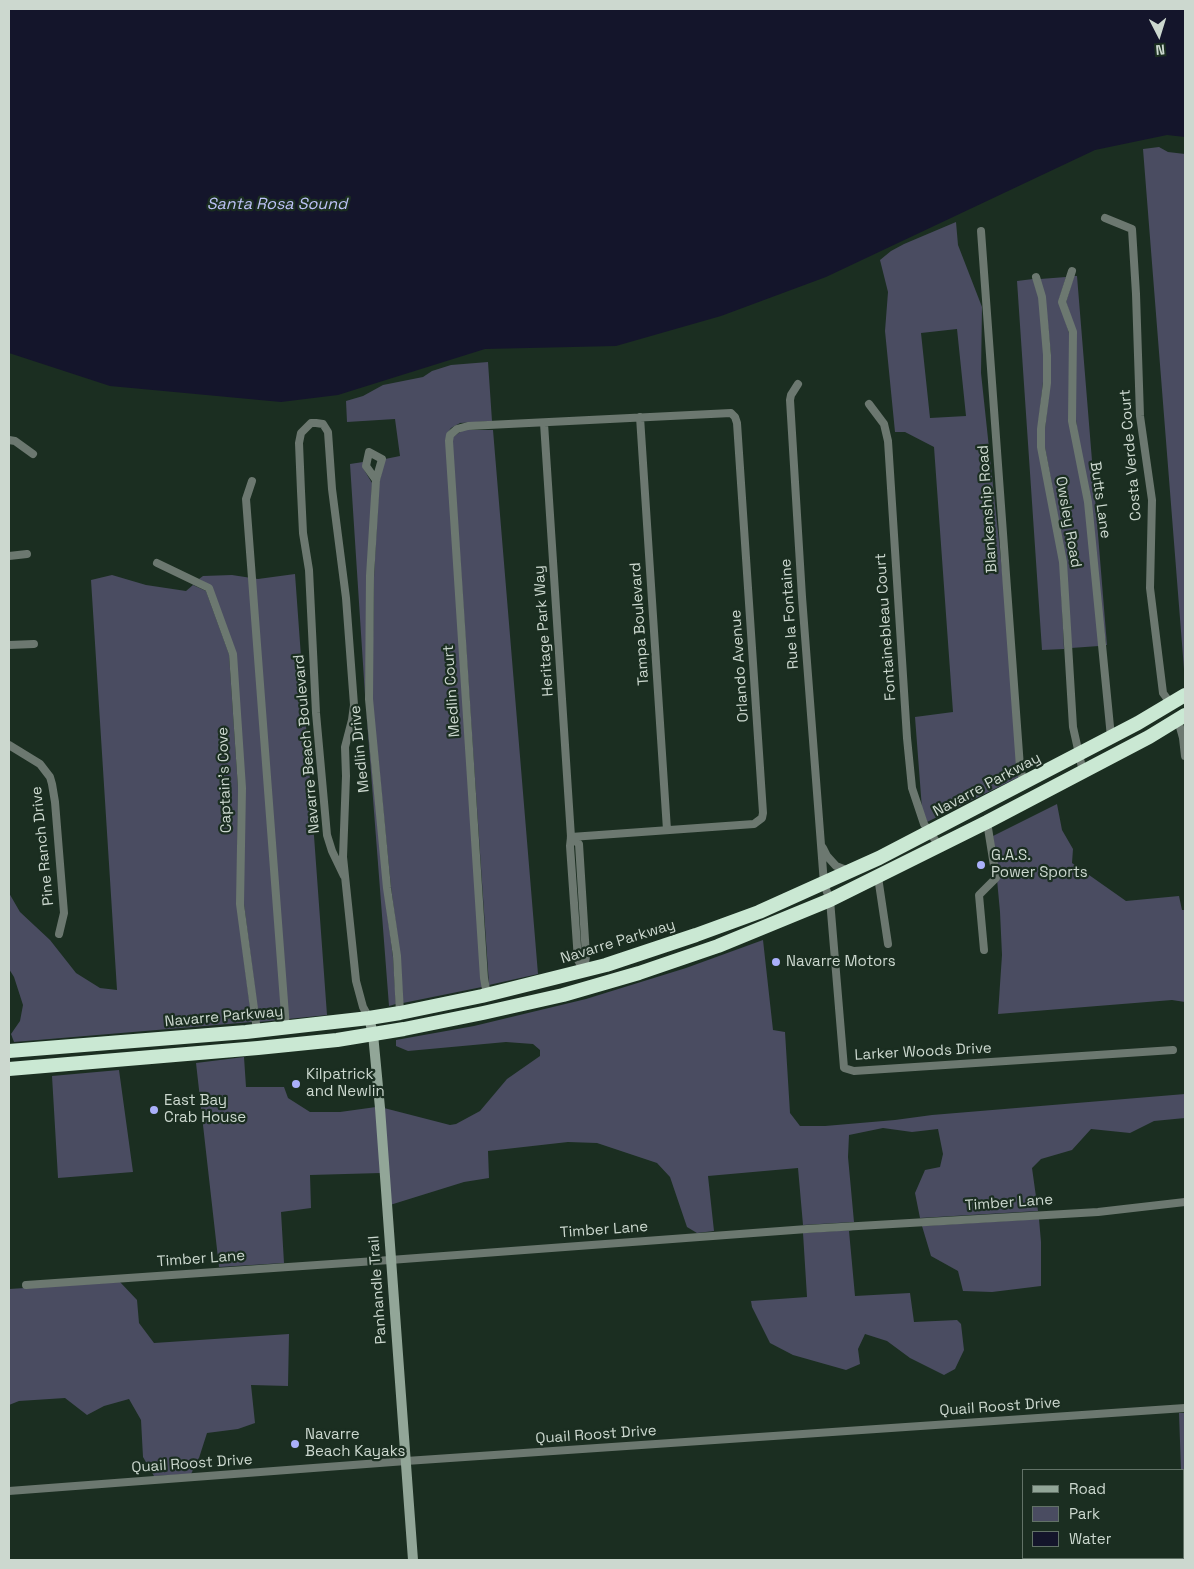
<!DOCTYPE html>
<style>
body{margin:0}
#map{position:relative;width:1194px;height:1569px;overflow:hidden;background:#1b2e21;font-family:"Space Grotesk",sans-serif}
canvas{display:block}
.frame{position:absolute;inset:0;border:10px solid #ccd8cf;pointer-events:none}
.legend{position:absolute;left:1022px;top:1469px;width:162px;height:90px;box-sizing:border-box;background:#1b2e21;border:1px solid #627267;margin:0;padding:6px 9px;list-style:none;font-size:15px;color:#ccd8cf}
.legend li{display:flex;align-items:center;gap:10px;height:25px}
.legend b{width:25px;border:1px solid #627267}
.north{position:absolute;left:1134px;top:10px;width:50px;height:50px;-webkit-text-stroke:4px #1b2e21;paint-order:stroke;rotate:175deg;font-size:14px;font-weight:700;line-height:20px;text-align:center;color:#ccd8cf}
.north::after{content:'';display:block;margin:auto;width:18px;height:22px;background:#ccd8cf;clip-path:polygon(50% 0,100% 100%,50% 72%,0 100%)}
</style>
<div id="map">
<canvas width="1194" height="1569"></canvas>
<div class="frame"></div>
<ul class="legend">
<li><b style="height:6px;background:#92a698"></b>Road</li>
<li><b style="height:14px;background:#4a4c61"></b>Park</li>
<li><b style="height:14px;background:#14152b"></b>Water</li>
</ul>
<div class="north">N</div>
</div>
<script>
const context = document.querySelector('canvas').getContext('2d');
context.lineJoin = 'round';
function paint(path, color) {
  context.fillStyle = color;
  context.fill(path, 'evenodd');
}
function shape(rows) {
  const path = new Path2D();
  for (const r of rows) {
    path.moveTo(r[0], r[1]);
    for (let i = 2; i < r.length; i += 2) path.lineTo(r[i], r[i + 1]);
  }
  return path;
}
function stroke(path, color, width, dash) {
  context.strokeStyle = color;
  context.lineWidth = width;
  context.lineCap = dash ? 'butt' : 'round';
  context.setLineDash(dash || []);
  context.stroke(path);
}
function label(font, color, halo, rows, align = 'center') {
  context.font = font + ' "Space Grotesk",sans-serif';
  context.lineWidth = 4.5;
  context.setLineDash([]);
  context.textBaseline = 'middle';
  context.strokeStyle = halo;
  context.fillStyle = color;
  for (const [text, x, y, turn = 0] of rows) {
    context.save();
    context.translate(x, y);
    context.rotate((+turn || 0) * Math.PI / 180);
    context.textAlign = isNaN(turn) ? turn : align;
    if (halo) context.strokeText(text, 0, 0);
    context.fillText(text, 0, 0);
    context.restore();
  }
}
paint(shape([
 [1159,147,1168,152,1185,154,1185,682,1143,149],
 [956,222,958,245,982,307,981,373,1005,598,1019,777,927,822,922,809,915,717,953,712,934,447,905,432,895,432,885,331,888,292,880,260,891,251,904,244],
 [957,329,966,416,930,418,921,333],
 [1074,276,1077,276,1107,645,1106,645,1076,420,1076,332,1066,302],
 [1066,277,1059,300,1069,333,1069,421,1085,502,1099,646,1071,648,1066,562,1045,447,1045,429,1050,383,1051,355,1045,297,1040,279],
 [1033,279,1039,298,1044,355,1043,382,1038,428,1060,562,1064,649,1042,650,1017,281],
 [488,362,492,421,460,423,451,428,446,435,482,987,403,1003,400,956,391,887,372,699,374,577,379,483,385,459,400,456,395,419,347,422,346,401,363,396,383,385,423,377,432,371,451,365],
 [463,430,493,430,538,974,489,985,452,441,453,437],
 [363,462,363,468,372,483,365,695,350,464],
 [295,574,327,1015,259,1022,244,904,236,653,212,587,199,579,203,576,232,575,258,579],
 [112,575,146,585,186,591,193,585,206,591,229,654,238,788,237,904,252,1022,14,1042,11,1034,20,1021,23,1005,14,977,9,969,9,893,20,912,50,940,76,973,100,988,117,990,91,580],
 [366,708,384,888,393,957,396,1004,389,1006],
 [1057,804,1062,830,1073,849,1072,863,1126,901,1179,896,1182,910,1185,910,1185,1002,1172,1000,998,1014,1002,955,1000,912,993,836],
 [763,940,773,1030,785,1032,790,1113,800,1126,825,1126,895,1120,932,1115,1185,1094,1185,1118,1154,1121,1130,1133,1091,1129,1072,1150,1041,1159,1032,1168,1038,1211,920,1218,915,1193,925,1170,940,1167,943,1154,938,1129,912,1132,883,1128,849,1135,848,1157,854,1222,803,1225,798,1168,708,1176,714,1231,697,1233,687,1227,670,1177,657,1163,597,1143,568,1142,488,1151,489,1178,464,1182,390,1205,384,1108,450,1125,456,1124,480,1111,507,1079,540,1056,540,1050,533,1044,506,1042,408,1051,396,1046,396,1040,474,1026,586,999,686,968],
 [244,1057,246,1087,284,1087,288,1098,310,1112,340,1112,376,1107,381,1173,310,1175,311,1208,281,1212,284,1263,219,1267,196,1063],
 [119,1070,133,1172,58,1178,52,1076],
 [1039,1219,1041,1242,1041,1286,992,1292,963,1291,958,1271,931,1256,922,1226],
 [853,1230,849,1231,855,1296,910,1293,914,1322,957,1320,961,1324,964,1350,955,1369,944,1375,910,1358,887,1341,865,1334,858,1349,860,1364,846,1370,793,1355,770,1343,752,1307,751,1301,807,1297,803,1233],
 [120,1282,137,1300,139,1323,154,1343,289,1334,288,1386,251,1385,255,1423,238,1429,207,1433,199,1458,191,1474,154,1476,143,1457,141,1420,129,1399,104,1406,87,1415,65,1398,19,1401,9,1405,9,1289],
 [1179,1413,1185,1413,1185,1560,1025,1560,1025,1558,1183,1558,1183,1470,1181,1470]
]), '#4a4c61');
paint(shape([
 [9,9,1185,9,1185,137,1167,135,1095,150,826,277,721,316,616,346,485,349,338,395,281,402,110,386,9,353]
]), '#14152b');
stroke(shape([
 [1105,218,1132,229,1136,294,1140,416,1152,500,1150,588,1163,693,1171,704],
 [981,231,1020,767,1024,784],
 [1072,271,1062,302,1073,332,1072,421,1088,502,1111,737],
 [1036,277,1042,297,1047,355,1047,383,1041,429,1041,447,1063,562,1073,727,1083,772],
 [798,384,791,395,790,400,802,597,824,884,830,900,844,1068,854,1071,1173,1050],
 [869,404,884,424,888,441,907,738,912,788,924,824,940,847],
 [640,417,667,830],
 [544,423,571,837,570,846,578,960,584,971],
 [9,440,15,441,33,454],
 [376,480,366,466,369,452,382,459,376,480,370,576,369,699,387,888,397,956,400,1013],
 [252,481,246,499,286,1028],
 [9,556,27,554],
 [157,563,209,588,233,654,242,788,240,904,257,1031],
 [9,645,34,644],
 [1178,720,1183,738,1185,756],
 [9,745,40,764,50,777,52,784,55,802,64,913,59,934],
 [571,837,579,844,586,956,584,971],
 [823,848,827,856,836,866,849,871],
 [344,876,332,851,327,835,316,713,309,570,303,533,301,491,299,443,301,433,311,423,316,423,323,424,328,432,332,489,346,598,354,705,352,720,345,747,346,776,343,857,356,981,363,1007,369,1018],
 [878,877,888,944],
 [984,950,979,895,996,878,987,822],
 [487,995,484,978,449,441,450,435,457,429,468,426,731,413,735,417,737,423,763,813,762,818,754,824,571,837],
 [26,1285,390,1260,807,1229,1098,1212,1185,1202],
 [9,1491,406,1461,1185,1408]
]), '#6c7870', 8);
stroke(shape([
 [369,1018,373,1034,380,1108,413,1560]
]), '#92a698', 10);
stroke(shape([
 [9,1051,246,1032,369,1018,400,1013,482,996,606,965,696,935,759,912,879,858,1138,723,1185,695],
 [9,1069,258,1048,337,1040,404,1029,483,1013,563,995,639,973,718,946,830,900,987,822,1149,737,1185,715]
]), '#cae8d3', 14);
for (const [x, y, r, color] of [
 [981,865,5,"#aab0fb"],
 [776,962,5,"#aab0fb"],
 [296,1084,5,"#aab0fb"],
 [154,1110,5,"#aab0fb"],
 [295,1444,5,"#aab0fb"]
]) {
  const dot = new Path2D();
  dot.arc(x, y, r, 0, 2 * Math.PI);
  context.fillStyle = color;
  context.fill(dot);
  stroke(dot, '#1b2e21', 2);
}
label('15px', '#ccd8cf', '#1b2e21', [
 ["Costa Verde Court",1131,455,-95],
 ["Butts Lane",1100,500,82],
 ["Blankenship Road",988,509,-94],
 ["Owsley Road",1068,522,80],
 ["Rue la Fontaine",790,614,-94],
 ["Tampa Boulevard",640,624,-94],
 ["Fontainebleau Court",886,627,-94],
 ["Heritage Park Way",544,631,-94],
 ["Orlando Avenue",740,666,-94],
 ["Medlin Court",452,691,-94],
 ["Navarre Beach Boulevard",307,744,-95],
 ["Medlin Drive",360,749,-96],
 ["Captain's Cove",225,780,-92],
 ["Navarre Parkway",987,785,-28],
 ["Pine Ranch Drive",43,846,-96],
 ["Navarre Parkway",618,942,-17],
 ["Navarre Parkway",224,1017,-5],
 ["Larker Woods Drive",923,1052,-3],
 ["Timber Lane",1009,1203,-4],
 ["Timber Lane",604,1230,-4],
 ["Timber Lane",201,1259,-4],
 ["Panhandle Trail",378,1290,-94],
 ["Quail Roost Drive",1000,1407,-4],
 ["Quail Roost Drive",596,1435,-4],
 ["Quail Roost Drive",192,1464,-4]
]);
label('15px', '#ccd8cf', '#1b2e21', [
 ["G.A.S.",991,856],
 ["Power Sports",991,873],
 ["Navarre Motors",786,962],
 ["Kilpatrick",306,1075],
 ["and Newlin",306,1092],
 ["East Bay",164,1101],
 ["Crab House",164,1118],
 ["Navarre",305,1435],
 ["Beach Kayaks",305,1452]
], 'left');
label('italic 16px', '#bdc2f6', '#1b2e21', [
 ["Santa Rosa Sound",277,205]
]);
</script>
